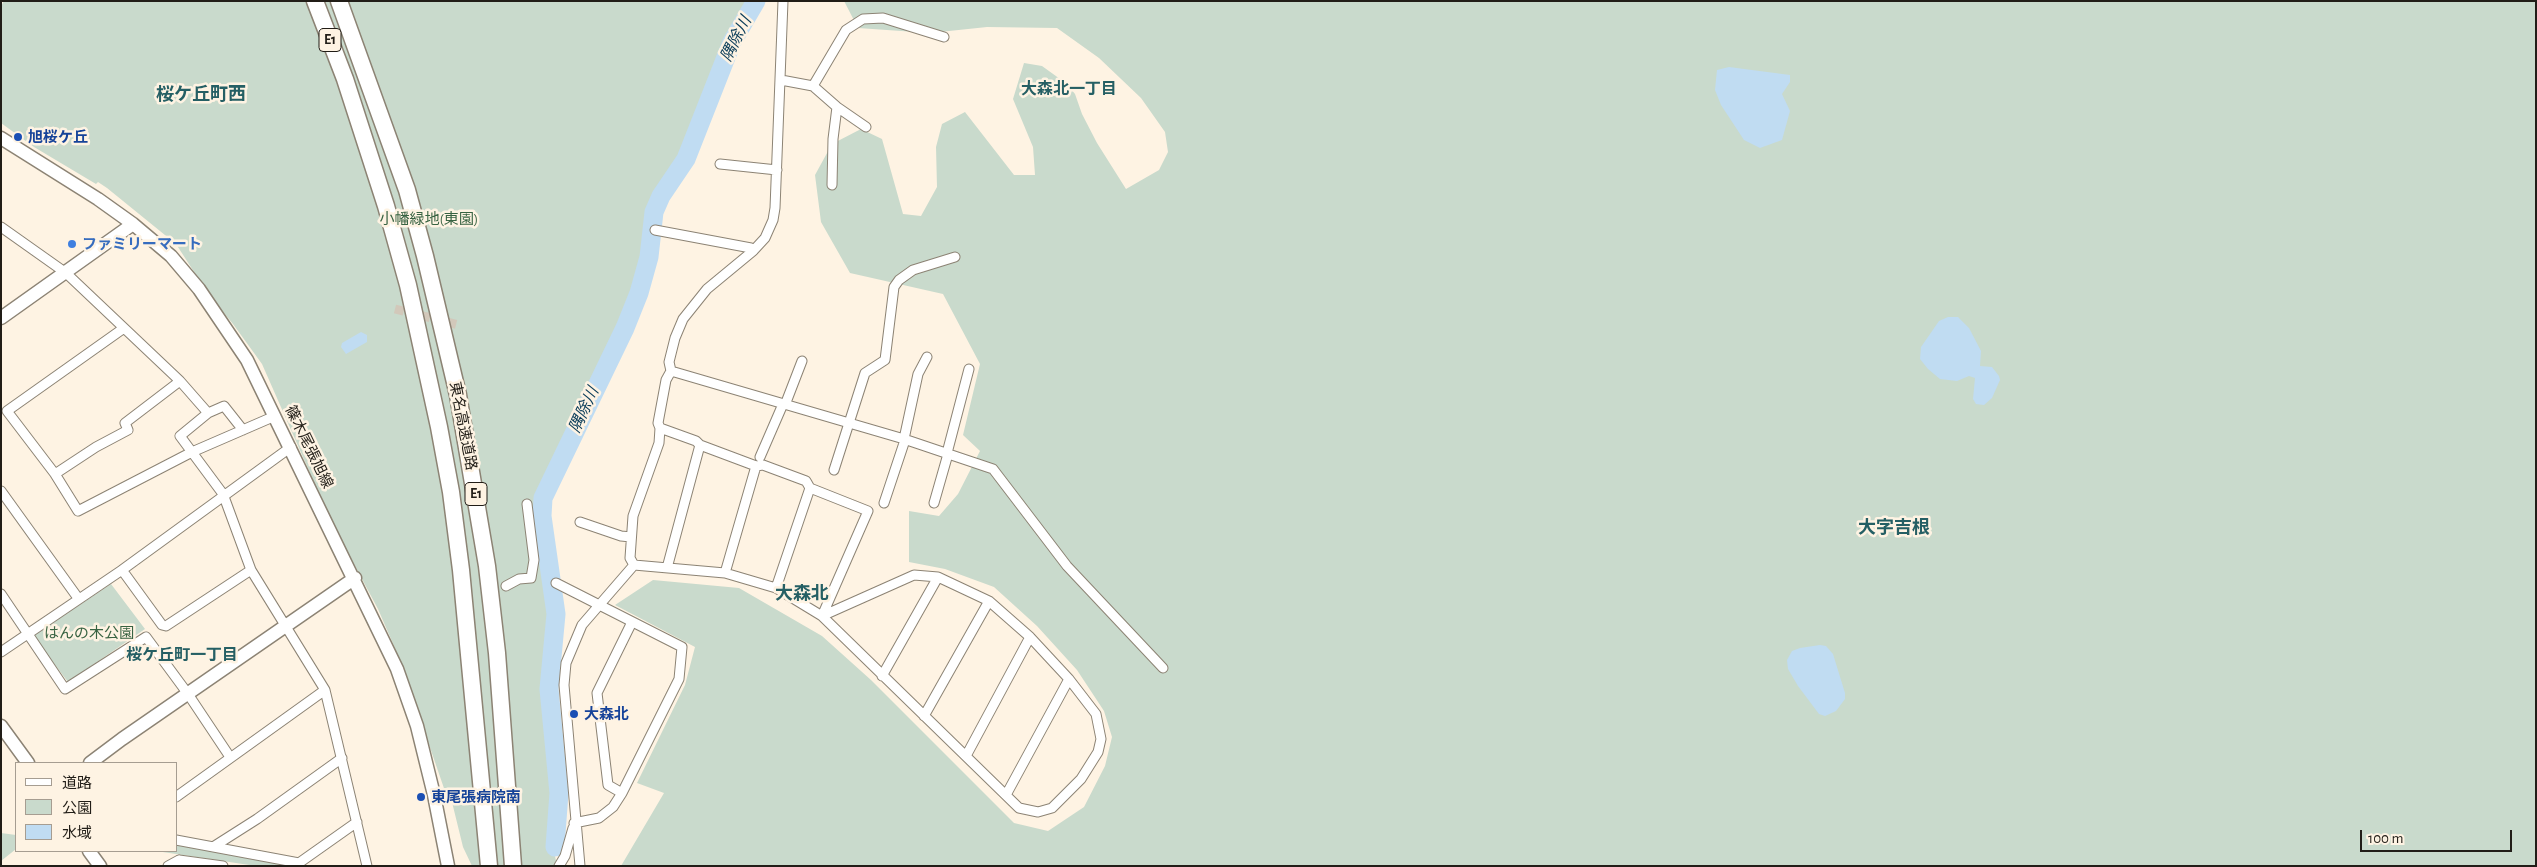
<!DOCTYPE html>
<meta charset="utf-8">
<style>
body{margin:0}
#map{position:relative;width:2537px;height:867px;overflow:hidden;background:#fef3e3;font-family:"Alegreya Sans","Noto Sans JP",sans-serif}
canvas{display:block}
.frame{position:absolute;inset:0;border:2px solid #211d17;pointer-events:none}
.legend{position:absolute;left:15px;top:762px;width:162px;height:90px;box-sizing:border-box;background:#fef3e3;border:1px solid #a69d91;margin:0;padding:6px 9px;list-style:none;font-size:15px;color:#211d17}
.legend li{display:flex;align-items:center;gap:10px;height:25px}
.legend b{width:25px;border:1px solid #a69d91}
.scale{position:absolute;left:2360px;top:830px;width:152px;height:22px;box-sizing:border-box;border:2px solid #211d17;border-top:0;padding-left:6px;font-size:15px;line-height:18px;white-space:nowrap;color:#211d17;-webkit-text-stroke:4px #fef3e3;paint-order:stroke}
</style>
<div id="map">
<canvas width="2537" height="867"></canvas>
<div class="frame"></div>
<ul class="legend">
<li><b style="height:6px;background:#fff"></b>道路</li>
<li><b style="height:14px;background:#c9dacc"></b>公園</li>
<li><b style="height:14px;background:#c0dcf2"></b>水域</li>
</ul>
<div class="scale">100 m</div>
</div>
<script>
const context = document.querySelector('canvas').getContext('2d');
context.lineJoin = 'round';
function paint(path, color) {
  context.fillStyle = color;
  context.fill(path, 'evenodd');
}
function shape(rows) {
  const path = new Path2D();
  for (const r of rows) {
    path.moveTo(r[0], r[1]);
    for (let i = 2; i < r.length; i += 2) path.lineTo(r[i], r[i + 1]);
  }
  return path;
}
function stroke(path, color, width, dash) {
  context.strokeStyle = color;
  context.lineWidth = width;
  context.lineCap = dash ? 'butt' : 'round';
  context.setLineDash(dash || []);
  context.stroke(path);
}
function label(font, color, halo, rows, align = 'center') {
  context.font = font + ' "Alegreya Sans","Noto Sans JP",sans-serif';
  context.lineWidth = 5;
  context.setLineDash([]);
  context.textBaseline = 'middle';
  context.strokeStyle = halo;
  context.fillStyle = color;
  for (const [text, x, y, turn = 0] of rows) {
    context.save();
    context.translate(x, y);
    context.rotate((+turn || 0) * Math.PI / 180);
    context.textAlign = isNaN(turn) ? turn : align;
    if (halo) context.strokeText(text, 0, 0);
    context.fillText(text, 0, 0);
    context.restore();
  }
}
paint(shape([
 [4,1,758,1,734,37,681,163,645,215,652,233,654,253,643,293,621,345,538,512,552,633,547,700,556,794,553,846,556,861,553,866,472,866,463,847,451,798,448,800,400,660,378,609,332,523,262,364,233,324,209,295,176,244,107,188,98,182,96,184,34,147,1,123,1,6],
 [844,1,2536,1,2536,866,621,866,664,793,637,783,685,685,695,647,615,605,653,580,739,588,822,636,871,680,1014,823,1048,831,1084,807,1105,766,1112,737,1104,711,1077,670,1037,626,994,587,945,569,909,562,909,511,939,516,958,494,980,451,963,435,980,364,943,294,850,273,821,222,815,175,832,144,861,129,882,139,903,214,921,216,937,187,936,147,942,124,965,112,1014,175,1035,175,1033,147,1013,99,1024,63,1042,66,1067,84,1075,94,1082,114,1097,143,1126,189,1159,170,1168,152,1165,132,1141,98,1099,58,1057,28,987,27,930,33,858,28],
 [111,584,145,629,68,682,33,636],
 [1,833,16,835,16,849,1,861],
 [176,843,252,857,290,866,256,866,156,851,176,851]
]), '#c9dacc');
paint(shape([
 [1729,67,1790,75,1790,82,1782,94,1790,111,1782,140,1760,148,1744,140,1721,105,1715,90,1717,70],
 [1948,317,1958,317,1969,328,1981,351,1980,366,1992,367,1999,376,2000,380,1992,398,1984,405,1976,404,1973,399,1975,378,1969,376,1957,381,1940,379,1928,369,1920,359,1921,347,1939,321],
 [361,332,367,335,367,342,346,354,341,347,342,343],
 [1820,645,1826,646,1833,654,1845,693,1845,699,1836,711,1825,716,1819,714,1798,686,1788,669,1787,660,1792,651,1800,648]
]), '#c0dcf2');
stroke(shape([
 [555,847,559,793,549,689,556,614,542,516,543,498,625,328,639,293,649,257,654,212,661,196,686,159,732,42,756,1]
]), '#c0dcf2', 19);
stroke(shape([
 [395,309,459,325]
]), '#d2c8ba', 9, [9, 4.5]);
const street = shape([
 [781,80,813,86,846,30,863,19,883,18,944,37],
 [813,86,837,107,866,127],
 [720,164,777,170],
 [832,185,833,139,837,107],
 [1,227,66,273,180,381,208,413],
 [655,230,751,248,753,251],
 [124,328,7,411,55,474,78,511,192,452,275,416],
 [671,371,904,439,993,469,1067,566,1163,668],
 [785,405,802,361],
 [660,428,696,441,700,445],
 [243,430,224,406,208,413,180,436,223,494,251,570],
 [904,439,918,374,927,357],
 [947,453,969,369],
 [760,457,783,404],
 [756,466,763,465,806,481,810,488,868,511,822,616],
 [834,470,865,373,885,360,894,287,899,280,913,270,955,257],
 [55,474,96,447,128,430,125,423,180,381],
 [1,491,78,598],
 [884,503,905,440],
 [934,503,948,454],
 [580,522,621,536,631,537],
 [634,565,725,573,776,588,822,616,1019,808,1038,812,1052,808,1081,779,1098,752,1101,739,1096,714,1069,679,1030,637,989,601,938,577,914,575,822,616],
 [634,565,630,558,633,516,659,443,660,428,658,423,666,380,671,371,669,362,675,338,683,319,707,289,753,251,765,238,773,220,775,208,783,1],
 [667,568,700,445,756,466,725,573],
 [122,570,291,447],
 [556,583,682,647,679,679,622,793,613,807,599,818,574,823],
 [506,586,519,579,531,578,534,560,527,504],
 [776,588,810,488],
 [1,594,65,689,146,637,188,694,230,757],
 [1,652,122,570,162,625,166,626,251,570,325,690,367,866],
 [882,676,938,577],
 [924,716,989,601],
 [966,756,1030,637],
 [622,793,608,785,597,693,632,622],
 [1006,795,1069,679],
 [176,797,325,690],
 [176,840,299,863,357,822],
 [213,847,257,819,342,758],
 [168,866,179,860],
 [182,866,179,860,223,866],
 [559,866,565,856,573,828],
 [580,866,564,685,566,663,582,625,634,565]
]);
const secondary = shape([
 [1,138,98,199,133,224,171,256,199,289,247,360,397,669,417,726,434,795,448,866],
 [1,318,133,224],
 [1,726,28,763],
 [90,763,122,739,355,578],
 [89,851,100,866]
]);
const highway = shape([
 [315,1,345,79,386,206,408,285,439,427,451,492,461,570,489,866],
 [339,1,407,190,425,256,458,395,487,566,497,653,513,866]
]);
stroke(street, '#8c8374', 11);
stroke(secondary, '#8c8374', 15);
stroke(highway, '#8c8374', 19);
stroke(street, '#fff', 9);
stroke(secondary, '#fff', 12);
stroke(highway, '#fff', 16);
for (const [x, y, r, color] of [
 [18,137,5,"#1a4fb4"],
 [72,244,5,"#3f7fe0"],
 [574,714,5,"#1a4fb4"],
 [421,797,5,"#1a4fb4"]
]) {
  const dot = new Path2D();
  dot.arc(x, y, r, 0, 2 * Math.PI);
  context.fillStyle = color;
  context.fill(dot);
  stroke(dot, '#fef3e3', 2);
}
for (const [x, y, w] of [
 [330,40,22],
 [476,494,22]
]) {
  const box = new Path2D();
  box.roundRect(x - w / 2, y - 11.5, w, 23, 4);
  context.fillStyle = '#fef3e3';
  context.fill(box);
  stroke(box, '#211d17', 1);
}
label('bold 14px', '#211d17', null, [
 ["E1",330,40],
 ["E1",476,494]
]);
label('bold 15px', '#164399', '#fef3e3', [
 ["旭桜ケ丘",28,137],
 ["大森北",584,714],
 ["東尾張病院南",431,797]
], 'left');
label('15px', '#386342', '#fef3e3', [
 ["小幡緑地(東園)",429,219],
 ["はんの木公園",89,633]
]);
label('bold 15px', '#366cbe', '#fef3e3', [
 ["ファミリーマート",82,244]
], 'left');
label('15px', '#211d17', '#fef3e3', [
 ["東名高速道路",463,426,79],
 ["篠木尾張旭線",309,447,64]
]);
label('italic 16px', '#083b58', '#fef3e3', [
 ["隅除川",736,39,-63],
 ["隅除川",584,410,-65]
]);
label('bold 16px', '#255f64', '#fef3e3', [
 ["大森北一丁目",1069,89],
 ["桜ケ丘町一丁目",182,655]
]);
label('bold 18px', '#255f64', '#fef3e3', [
 ["桜ケ丘町西",201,95],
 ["大字吉根",1894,528],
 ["大森北",802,594]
]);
</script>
